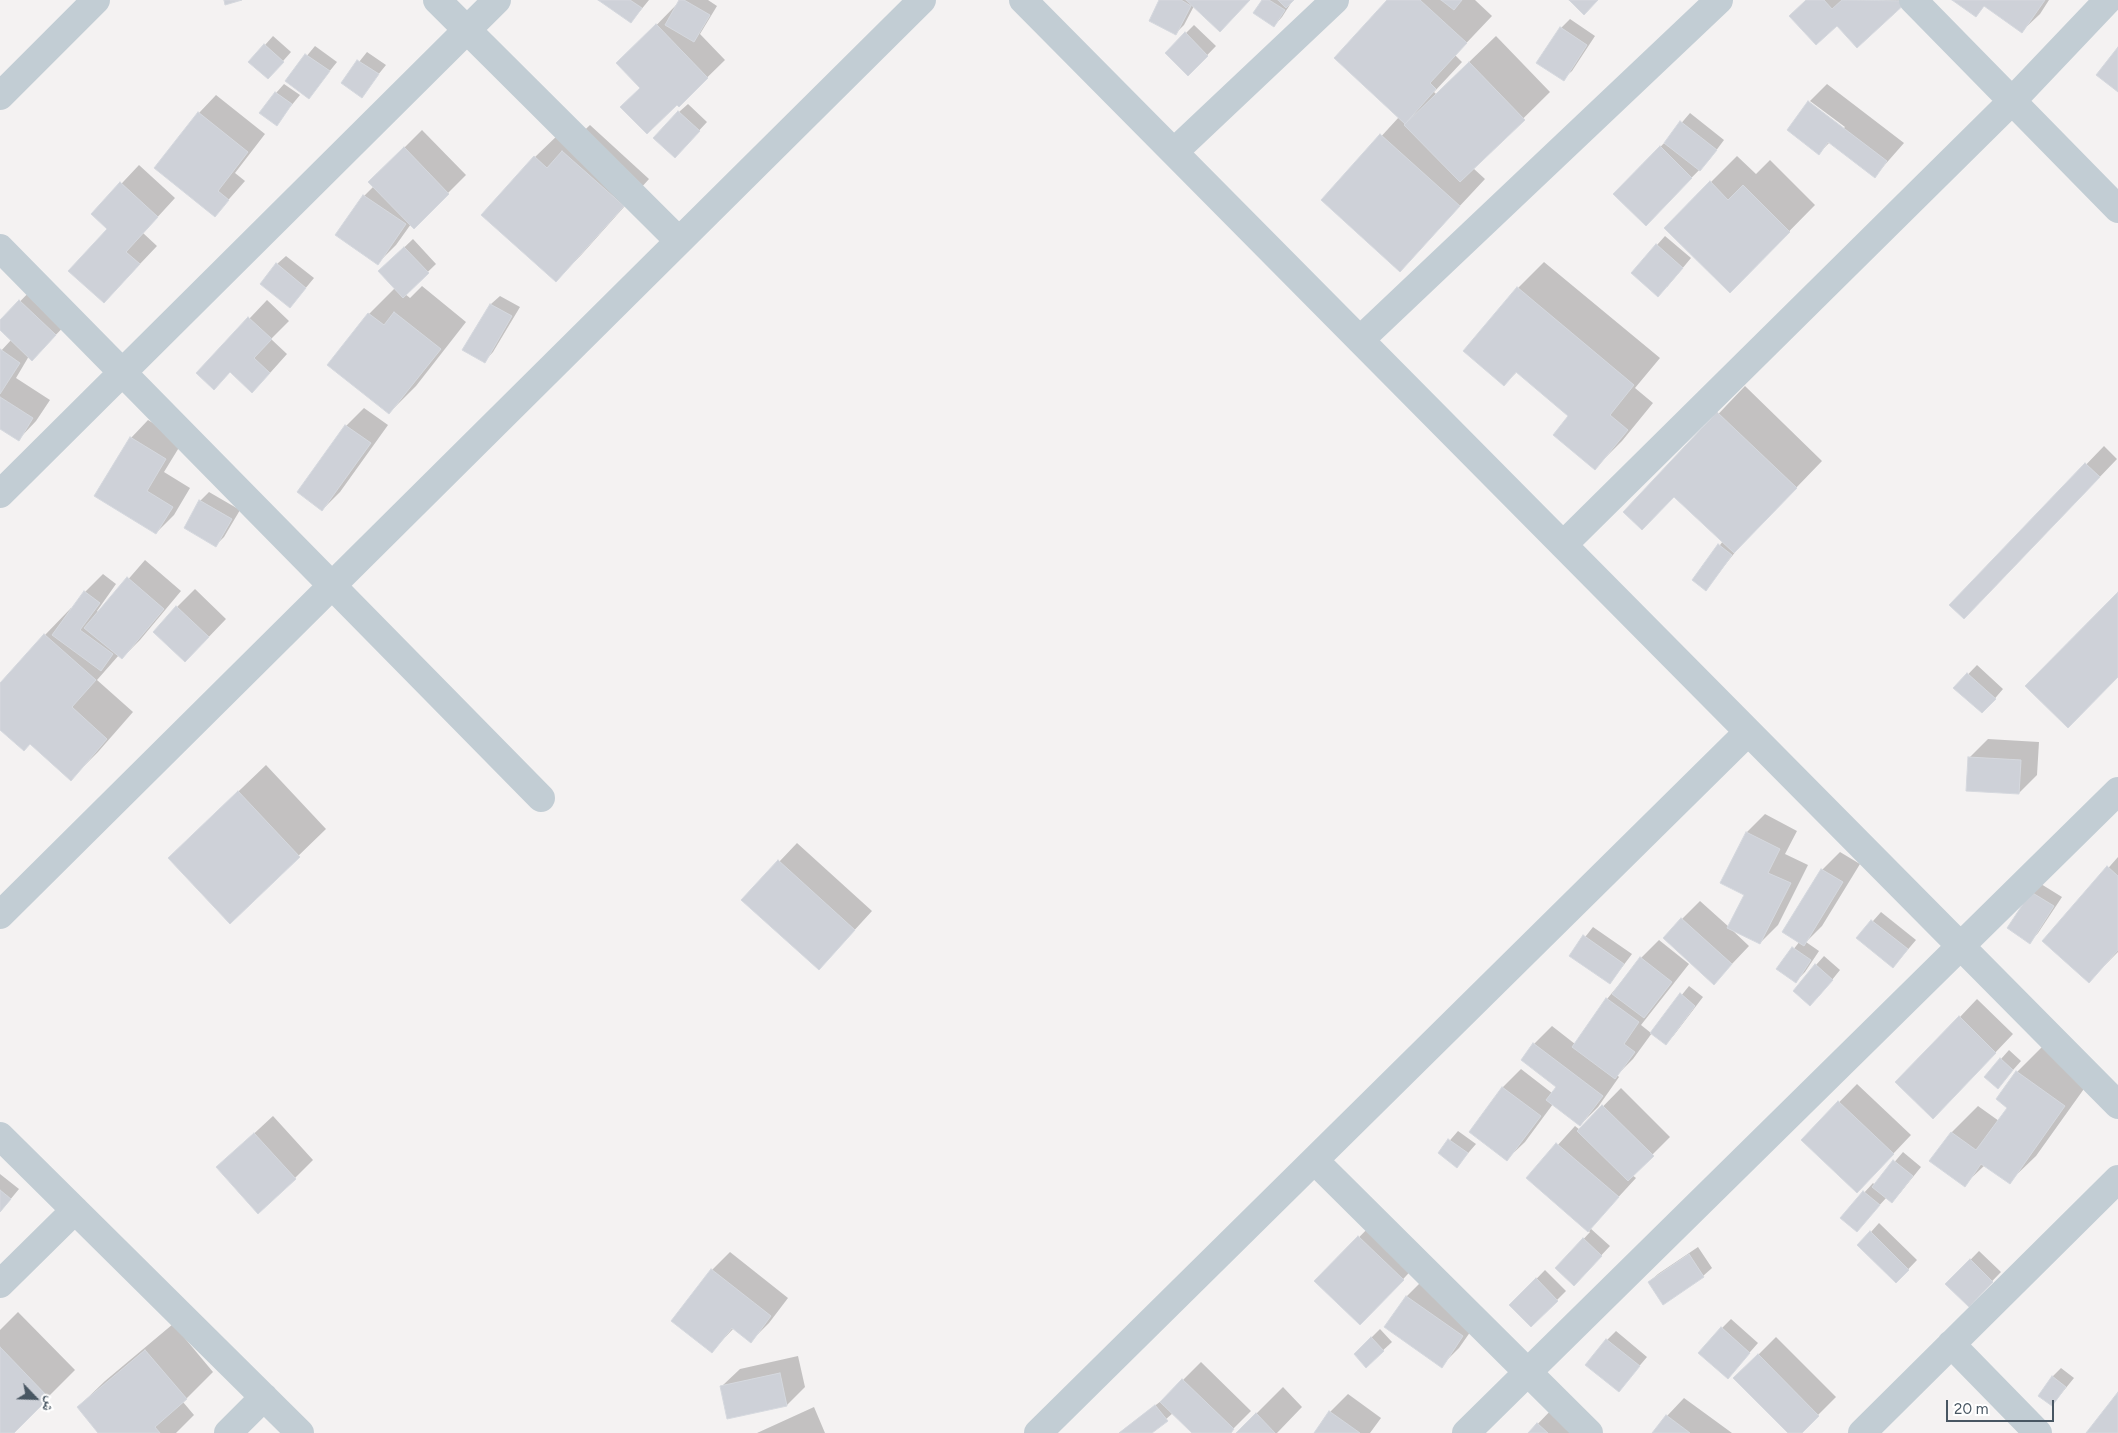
<!DOCTYPE html>
<meta charset="utf-8">
<style>
body{margin:0}
#map{position:relative;width:2118px;height:1433px;overflow:hidden;background:#f4f2f2;font-family:Figtree,"Noto Naskh Arabic",sans-serif}
canvas{display:block}
.north{position:absolute;left:10px;top:1373px;width:50px;height:50px;-webkit-text-stroke:4px #fff;paint-order:stroke;rotate:114deg;font-size:14px;font-weight:700;line-height:20px;text-align:center;color:#485662}
.north::after{content:'';display:block;margin:auto;width:18px;height:22px;background:#485662;clip-path:polygon(50% 0,100% 100%,50% 72%,0 100%)}
.scale{position:absolute;left:1946px;top:1400px;width:108px;height:22px;box-sizing:border-box;border:2px solid #485662;border-top:0;padding-left:6px;font-size:15px;line-height:18px;white-space:nowrap;color:#485662;-webkit-text-stroke:4px #fff;paint-order:stroke}
</style>
<div id="map">
<canvas width="2118" height="1433"></canvas>
<div class="north">ش</div>
<div class="scale">20 m</div>
</div>
<script>
const context = document.querySelector('canvas').getContext('2d');
context.lineJoin = 'round';
function paint(path, color) {
  context.fillStyle = color;
  context.fill(path, 'evenodd');
}
function shape(rows) {
  const path = new Path2D();
  for (const r of rows) {
    path.moveTo(r[0], r[1]);
    for (let i = 2; i < r.length; i += 2) path.lineTo(r[i], r[i + 1]);
  }
  return path;
}
function stroke(path, color, width, dash) {
  context.strokeStyle = color;
  context.lineWidth = width;
  context.lineCap = dash ? 'butt' : 'round';
  context.setLineDash(dash || []);
  context.stroke(path);
}
paint(shape([
 [600,0,649,0,631,22],
 [681,0,708,0,717,6,700,34,725,60,679,105,641,88,636,46],
 [1161,0,1249,0,1194,6,1184,25,1176,33],
 [1263,0,1293,0,1282,17,1274,26],
 [1389,0,1475,0,1492,16,1455,55,1462,62,1434,92,1436,94,1496,36,1550,92,1473,168,1485,179,1400,270,1323,200,1399,117],
 [1807,0,1907,0,1837,24],
 [1954,0,2049,0,2040,14,2022,31,1985,5,1976,15],
 [1570,19,1595,36,1572,71,1563,79,1561,28],
 [1194,25,1216,46,1188,75,1166,53],
 [273,36,291,52,276,69,265,45],
 [315,46,337,62,308,98,286,81],
 [367,52,386,65,361,96,343,82],
 [284,84,300,95,276,124,276,93],
 [1827,84,1904,143,1875,176,1830,142,1819,153,1788,130,1843,129,1845,127,1810,101],
 [216,95,265,134,235,173,245,181,215,215,199,113],
 [688,104,707,122,683,148,679,112],
 [1690,113,1724,140,1709,160,1646,224,1615,194,1667,140],
 [590,125,649,179,582,254,556,281,535,157,562,131,573,141],
 [422,130,466,175,414,227,411,224,396,245,378,263,364,196,374,186,370,182],
 [1737,156,1756,174,1770,160,1815,205,1756,265,1711,182],
 [139,165,175,198,143,233,157,246,104,302,108,228,93,214],
 [1665,236,1691,258,1667,287,1657,245],
 [413,239,436,264,405,294,410,298,422,286,466,322,416,386,389,413,329,365,369,314,395,288,388,263],
 [286,256,314,278,290,307,277,264],
 [1544,262,1660,358,1635,388,1653,403,1622,441,1595,468,1570,416,1517,372,1504,384,1518,288],
 [38,283,73,317,50,341,29,356,16,378,50,400,36,421,19,439,0,427,0,352,12,339,0,328,0,322],
 [500,296,520,307,493,352,485,361,464,349,491,304],
 [267,300,289,321,271,339,287,354,270,373,231,371,214,388,198,373],
 [1745,386,1822,461,1740,546,1706,589,1694,580,1723,541,1675,495,1625,512],
 [364,408,388,425,340,492,322,510,299,492,346,426],
 [148,420,183,441,164,472,190,488,174,515,156,533,131,438],
 [2104,446,2117,459,1982,600,1951,605],
 [209,492,240,510,224,537,216,545,200,501],
 [145,560,181,591,140,640,122,658,119,655,97,680,133,712,98,752,71,779,30,743,0,728,0,685,45,635,71,608,72,609,85,592,103,574,116,584,97,611,99,613],
 [195,589,226,619,203,643,177,607],
 [1977,665,2003,689,1991,703,1955,688],
 [1988,739,2039,742,2037,775,2019,793,1970,757],
 [266,765,326,829,230,922,196,832],
 [1765,814,1797,831,1785,854,1808,865,1778,925,1760,943,1731,929,1749,946,1714,983,1682,919,1700,901,1729,927,1745,894,1747,832],
 [797,843,872,911,819,969,743,900],
 [1840,852,1860,864,1822,926,1806,942,1819,951,1805,972,1796,981,1778,969,1800,941,1822,870],
 [2118,857,2118,952,2089,981,2044,941],
 [2041,884,2062,897,2038,933,2030,942,2032,892],
 [1881,912,1916,940,1893,967,1858,938],
 [1593,927,1632,954,1610,983,1571,955],
 [1659,940,1689,964,1641,1025,1651,1033,1689,986,1703,997,1674,1035,1666,1043,1652,1033,1633,1059,1617,1075,1619,1077,1598,1107,1580,1125,1553,1104,1525,1142,1507,1159,1470,1132,1503,1087,1521,1069,1552,1093,1557,1087,1534,1044,1552,1026,1575,1044,1607,999,1641,958],
 [1824,956,1840,970,1819,996,1816,965],
 [1977,999,2013,1034,1951,1099,1960,1017],
 [2044,1045,2091,1079,2036,1156,2009,1182,1985,1165,1964,1185,1951,1133,1978,1106,1999,1121,2009,1107,2017,1072],
 [2009,1050,2021,1061,1998,1087,2001,1059],
 [1857,1084,1911,1135,1874,1174,1802,1140],
 [1621,1088,1670,1137,1632,1175,1636,1178,1590,1228,1610,1246,1583,1275,1557,1268,1590,1232,1528,1178,1575,1126,1580,1130],
 [273,1116,313,1160,295,1178,218,1167],
 [1458,1131,1476,1144,1457,1166,1439,1153],
 [1903,1152,1921,1167,1900,1193,1892,1201,1887,1197,1857,1230,1842,1217,1873,1183,1875,1185],
 [0,1174,19,1189,0,1212],
 [1377,1219,1420,1261,1378,1306,1316,1281],
 [1879,1223,1917,1260,1896,1282,1871,1232],
 [1698,1247,1712,1268,1703,1276,1649,1282,1658,1274],
 [1979,1251,2001,1272,1969,1305,1947,1284],
 [730,1252,788,1298,769,1323,751,1341,734,1328,712,1351,712,1270],
 [1545,1270,1566,1291,1531,1326,1511,1305],
 [1424,1279,1480,1318,1459,1348,1441,1366,1406,1297],
 [18,1312,75,1370,12,1433,0,1433,0,1330],
 [1731,1319,1758,1343,1736,1368,1722,1328],
 [173,1324,213,1372,183,1402,194,1415,176,1433,100,1433,78,1407,105,1381],
 [1380,1329,1392,1342,1366,1366,1355,1354],
 [1616,1331,1647,1357,1619,1390,1607,1340],
 [1776,1337,1836,1397,1800,1433,1789,1433,1735,1378],
 [798,1356,805,1387,787,1405,722,1386,740,1369],
 [1201,1362,1251,1411,1229,1433,1194,1433,1173,1413,1150,1433,1119,1433,1165,1398],
 [2061,1368,2074,1378,2052,1405,2052,1377],
 [1283,1387,1302,1407,1277,1433,1237,1433],
 [1348,1394,1381,1418,1370,1433,1315,1433,1330,1412],
 [1684,1398,1732,1433,1654,1433,1667,1416],
 [1555,1406,1586,1433,1529,1433],
 [814,1407,825,1433,757,1433]
]), '#0003');
const building = shape([
 [224,0,242,0,225,5,224,0],
 [598,0,630,0,642,8,631,23,598,0],
 [679,0,684,0,710,15,694,42,665,25,679,0],
 [1159,0,1181,0,1191,6,1176,35,1149,21,1159,0],
 [1186,0,1250,0,1220,32,1186,0],
 [1262,0,1269,0,1285,10,1274,27,1253,13,1262,0],
 [1278,0,1294,0,1286,8,1278,0],
 [1387,0,1420,0,1467,43,1430,83,1436,89,1405,124,1334,58,1387,0],
 [1441,0,1462,0,1454,10,1441,0],
 [1569,0,1598,0,1584,15,1569,0],
 [1806,0,1824,0,1832,9,1842,0,1908,1,1857,48,1837,26,1816,45,1789,16,1806,0],
 [1952,0,2045,0,2022,33,1984,6,1976,17,1952,0],
 [656,24,708,78,679,107,677,105,647,134,620,107,640,88,616,63,656,24],
 [1560,27,1587,45,1564,81,1536,63,1560,27],
 [1185,32,1208,56,1188,76,1165,53,1185,32],
 [264,44,284,62,268,79,248,62,264,44],
 [2118,47,2118,92,2096,75,2118,47],
 [305,54,330,71,309,99,285,81,305,54],
 [357,60,379,74,362,98,341,83,357,60],
 [1469,62,1525,120,1460,182,1404,125,1469,62],
 [275,92,292,104,277,126,259,113,275,92],
 [1808,101,1887,161,1875,178,1828,142,1819,155,1787,130,1808,101],
 [678,111,700,131,675,158,653,138,678,111],
 [198,112,248,152,218,191,229,200,215,217,154,168,198,112],
 [1680,121,1717,150,1700,171,1664,143,1680,121],
 [1380,134,1460,206,1400,272,1321,200,1380,134],
 [1660,146,1692,178,1646,226,1613,194,1660,146],
 [404,147,449,194,414,229,368,182,404,147],
 [562,151,624,206,556,282,481,215,534,156,547,168,562,151],
 [1710,181,1728,200,1743,185,1790,232,1730,293,1664,228,1710,181],
 [120,182,158,217,126,252,140,264,104,303,68,271,107,229,91,214,120,182],
 [363,195,406,224,378,265,335,235,363,195],
 [1656,244,1683,268,1658,297,1631,273,1656,244],
 [404,247,429,273,403,298,378,271,404,247],
 [276,263,306,288,290,308,260,284,276,263],
 [1517,287,1634,385,1610,415,1628,430,1595,470,1553,435,1568,416,1516,372,1504,386,1463,351,1517,287],
 [19,300,56,335,32,361,0,330,0,320,19,300],
 [490,304,512,316,485,363,462,350,490,304],
 [394,312,441,349,389,414,327,365,368,313,384,325,394,312],
 [248,317,272,339,254,358,270,373,252,393,230,372,214,390,196,373,248,317],
 [0,349,20,363,0,394,0,349],
 [0,397,33,418,19,441,0,429,0,397],
 [1717,412,1797,488,1734,553,1674,497,1642,530,1623,512,1717,412],
 [345,425,371,443,322,511,297,492,345,425],
 [130,437,166,459,147,491,173,507,156,534,94,496,130,437],
 [2085,463,2100,477,1964,619,1949,605,2085,463],
 [199,500,232,519,216,547,184,528,199,500],
 [1718,544,1732,555,1706,591,1692,580,1718,544],
 [127,577,164,609,122,659,84,628,127,577],
 [84,591,100,603,80,630,113,654,101,671,52,635,84,591],
 [2118,592,2118,677,2068,728,2025,686,2118,592],
 [176,606,209,637,185,662,153,632,176,606],
 [44,634,96,680,72,707,107,739,71,781,30,744,24,751,0,730,0,683,44,634],
 [1967,673,1996,699,1982,713,1953,688,1967,673],
 [1968,757,2021,760,2019,794,1966,791,1968,757],
 [238,791,300,857,230,924,168,858,238,791],
 [1746,832,1780,849,1768,873,1791,883,1760,944,1727,928,1744,895,1720,883,1746,832],
 [778,860,855,930,819,970,741,900,778,860],
 [2107,866,2118,876,2118,950,2089,983,2042,941,2107,866],
 [1821,869,1843,882,1804,946,1782,932,1821,869],
 [2031,892,2054,906,2030,944,2007,928,2031,892],
 [1681,918,1732,964,1714,985,1663,938,1681,918],
 [1871,920,1908,949,1893,968,1856,938,1871,920],
 [1583,935,1624,964,1610,984,1569,956,1583,935],
 [1792,947,1811,960,1796,983,1776,969,1792,947],
 [1640,957,1672,982,1644,1018,1612,994,1640,957],
 [1815,964,1833,980,1810,1006,1793,991,1815,964],
 [1680,993,1695,1006,1666,1045,1650,1033,1680,993],
 [1606,998,1639,1022,1624,1044,1635,1052,1615,1079,1572,1047,1606,998],
 [1959,1016,1996,1053,1933,1119,1895,1082,1959,1016],
 [1533,1043,1603,1096,1580,1126,1546,1100,1556,1087,1521,1060,1533,1043],
 [2000,1058,2013,1070,1998,1089,1984,1077,2000,1058],
 [2016,1071,2065,1106,2010,1184,1981,1164,1965,1187,1929,1161,1951,1132,1976,1150,2007,1108,1996,1099,2016,1071],
 [1502,1087,1541,1116,1507,1161,1469,1132,1502,1087],
 [1838,1101,1894,1154,1857,1193,1801,1140,1838,1101],
 [1602,1105,1654,1156,1628,1181,1577,1131,1602,1105],
 [254,1133,296,1179,258,1214,216,1167,254,1133],
 [1448,1139,1468,1153,1457,1168,1438,1153,1448,1139],
 [1556,1143,1619,1197,1588,1232,1526,1178,1556,1143],
 [1893,1160,1913,1176,1892,1203,1872,1187,1893,1160],
 [0,1190,11,1199,0,1212,0,1190],
 [1863,1191,1880,1205,1857,1232,1840,1218,1863,1191],
 [1870,1231,1909,1270,1896,1283,1857,1245,1870,1231],
 [1358,1236,1404,1280,1360,1325,1314,1281,1358,1236],
 [1583,1238,1602,1256,1574,1286,1555,1268,1583,1238],
 [1689,1254,1704,1277,1663,1305,1648,1282,1689,1254],
 [1970,1259,1993,1282,1969,1307,1945,1284,1970,1259],
 [711,1269,771,1316,751,1343,732,1328,712,1353,671,1321,711,1269],
 [1536,1278,1558,1301,1531,1327,1509,1305,1536,1278],
 [1406,1296,1463,1336,1442,1368,1384,1327,1406,1296],
 [1721,1327,1750,1353,1728,1379,1698,1353,1721,1327],
 [1371,1337,1384,1351,1366,1368,1354,1354,1371,1337],
 [1606,1339,1640,1366,1619,1392,1585,1365,1606,1339],
 [0,1347,49,1398,14,1433,0,1433,0,1347],
 [145,1350,187,1399,155,1427,160,1433,98,1433,77,1407,145,1350],
 [1758,1354,1819,1416,1802,1433,1788,1433,1733,1378,1758,1354],
 [780,1373,787,1406,727,1419,720,1386,780,1373],
 [2052,1376,2066,1387,2052,1406,2038,1396,2052,1376],
 [1182,1379,1234,1429,1231,1433,1192,1433,1160,1402,1182,1379],
 [2118,1392,2118,1433,2086,1433,2118,1392],
 [1155,1405,1168,1421,1152,1433,1119,1433,1155,1405],
 [1329,1411,1360,1433,1314,1433,1329,1411],
 [1256,1413,1275,1433,1236,1433,1256,1413],
 [1666,1415,1690,1433,1652,1433,1666,1415],
 [1537,1423,1548,1433,1528,1433,1537,1423]
]);
paint(building, '#ced1d8');
stroke(building, '#d5d8de', 1);
stroke(shape([
 [437,0,679,241],
 [1023,0,2118,1105],
 [1913,0,2118,209],
 [0,96,96,0],
 [1174,152,1335,0],
 [0,248,541,798],
 [1360,340,1719,0],
 [0,494,497,0],
 [1563,545,2012,101,2108,0],
 [0,915,922,0],
 [0,1136,300,1433],
 [1315,1161,1589,1433],
 [0,1284,75,1210],
 [1951,1344,2038,1433],
 [228,1433,264,1397],
 [1038,1433,1748,732],
 [1466,1433,2118,791],
 [1862,1433,2118,1179]
]), '#c2cdd4', 28);
</script>
